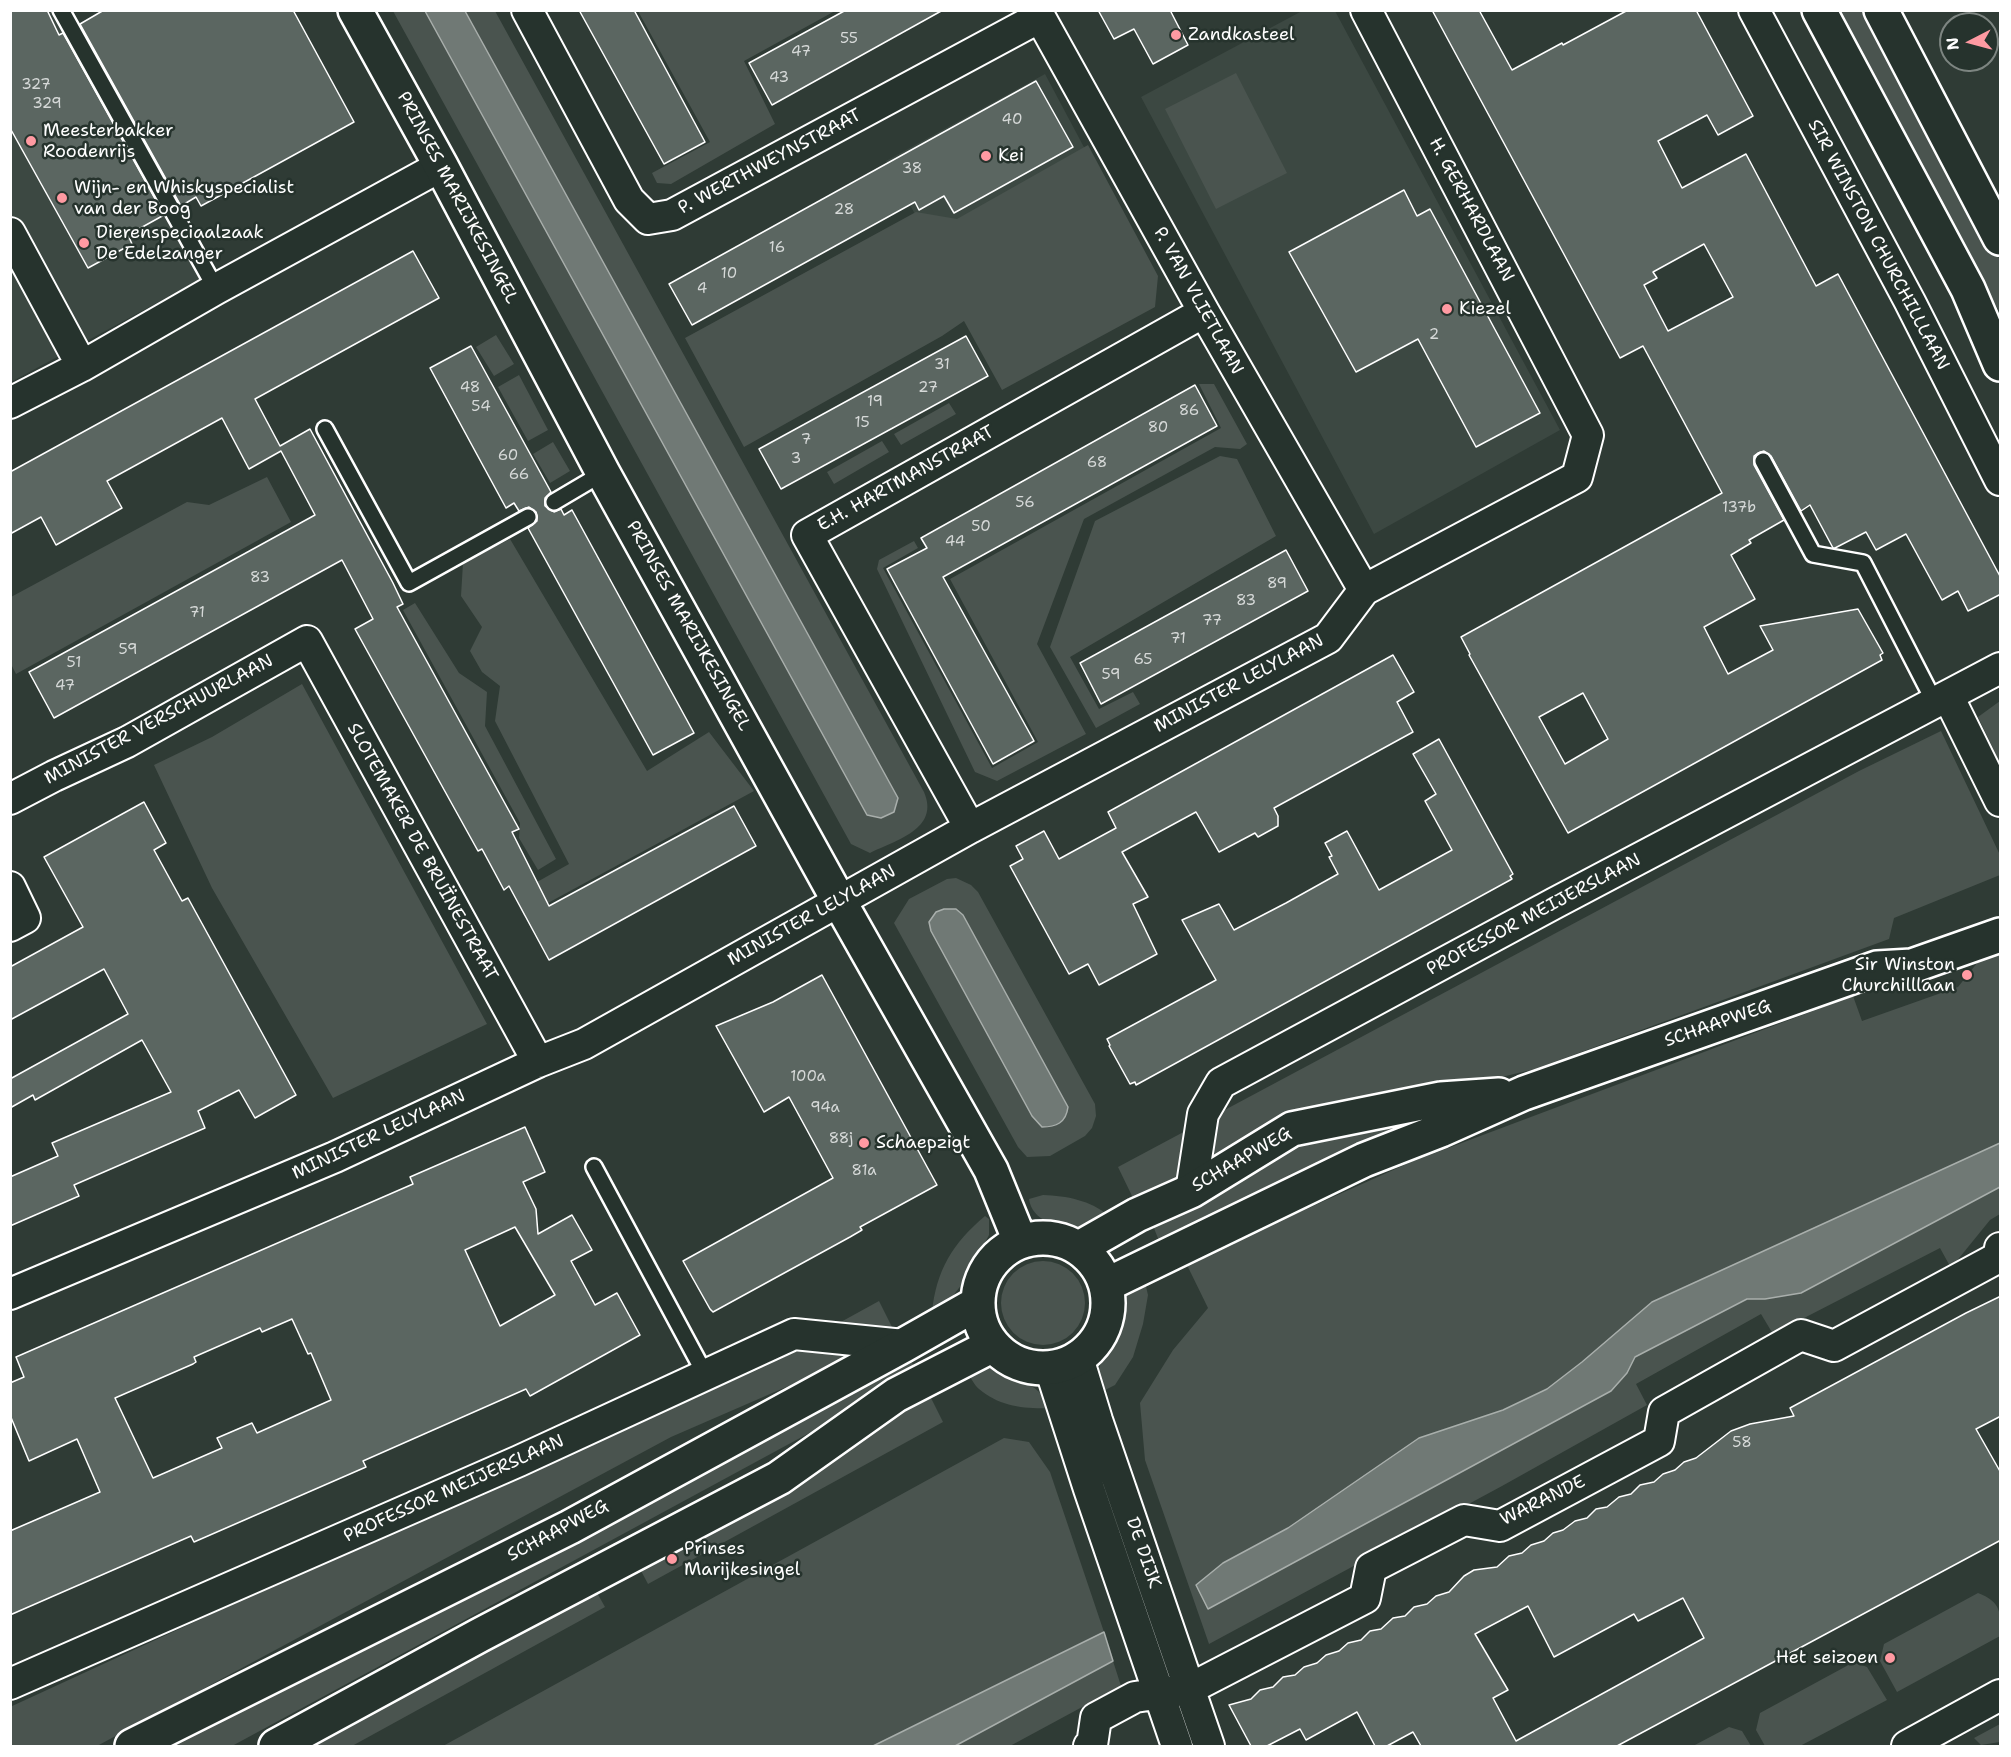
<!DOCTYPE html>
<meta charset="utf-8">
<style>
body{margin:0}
#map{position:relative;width:2011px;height:1757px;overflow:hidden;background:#2f3b35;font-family:"Shantell Sans",sans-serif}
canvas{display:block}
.frame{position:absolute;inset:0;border:12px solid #fff;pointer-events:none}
.north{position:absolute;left:1939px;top:12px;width:60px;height:60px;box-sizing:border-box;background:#26332d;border:2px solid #7d8581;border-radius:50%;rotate:264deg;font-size:16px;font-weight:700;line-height:24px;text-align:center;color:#fff}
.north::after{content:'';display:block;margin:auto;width:21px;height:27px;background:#ff9aa2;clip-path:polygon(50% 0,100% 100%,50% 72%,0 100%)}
</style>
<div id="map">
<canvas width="2011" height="1757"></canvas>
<div class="frame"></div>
<div class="north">N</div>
</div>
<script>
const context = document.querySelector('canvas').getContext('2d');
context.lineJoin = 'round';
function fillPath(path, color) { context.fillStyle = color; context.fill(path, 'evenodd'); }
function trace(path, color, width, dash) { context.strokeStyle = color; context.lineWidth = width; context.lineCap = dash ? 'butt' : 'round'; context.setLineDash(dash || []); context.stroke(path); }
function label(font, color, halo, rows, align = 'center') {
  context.font = font + ' "Shantell Sans",sans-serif'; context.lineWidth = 5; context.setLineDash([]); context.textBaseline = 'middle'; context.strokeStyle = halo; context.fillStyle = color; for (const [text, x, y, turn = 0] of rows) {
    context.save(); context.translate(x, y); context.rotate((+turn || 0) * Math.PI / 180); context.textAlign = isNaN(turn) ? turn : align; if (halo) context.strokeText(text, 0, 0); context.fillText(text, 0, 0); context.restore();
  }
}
fillPath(new Path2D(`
 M11 11H55L203 278 11 382Z
 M1302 11H1335L1560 430 1374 534 1141 97Z
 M1045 74 1086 151 928 238 886 161Z`), '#3c4842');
fillPath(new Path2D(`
 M393 11H425L867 814 881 818 893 812 898 798 465 11H495L924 792C940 829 896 840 870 853L851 844Z
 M638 11H835L744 61 775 124 671 184 657 183 652 173 710 142Z
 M1839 11H1866L2000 260V313Z
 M1236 73 1287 173 1216 209 1165 109Z
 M1088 145 1158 276 1155 307 1002 390 964 321 942 336 744 447 685 338 916 212 957 219Z
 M496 335 514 364 494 376 476 347Z
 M519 375 548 430 528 441 498 387Z
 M1199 384H1214L1247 444 1240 449 1215 447 1084 519 1037 644 1086 734 997 781 975 772 877 569 879 560 914 541 918 548 883 568 992 768 1038 742 950 579 1221 428Z
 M949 403 956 414 901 445 894 434Z
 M882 441 889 452 834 484 827 472Z
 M553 442 570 471 550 483 533 454Z
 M1220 456 1237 459 1276 536 1070 657 1099 709 1133 692 1140 704 1096 728 1050 647 1095 521Z
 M267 477 291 522 16 674 11 664V597L187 502 209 505Z
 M510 539 647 771 709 732 754 791 524 916 514 895 569 864 495 721 500 686 482 672 470 651 482 627 461 596 463 563Z
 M415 603 459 673 487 692 485 726 556 859 538 870 519 838 520 823 403 610Z
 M302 684 487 1024 333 1098 212 888 154 765 212 737Z
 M2000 701V763L1978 717Z
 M1941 731 2000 855V875L1894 918 1889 939 1535 1069 1489 1080 1208 1165 1133 1198 1118 1167 1859 771Z
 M956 878 971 885 978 892 1095 1104 1096 1116 1092 1128 1085 1136 1050 1156 1027 1157 1018 1147 894 923 909 899 947 879ZM963 915 1068 1107V1112Z
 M2000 946V1214L1990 1220 1951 1268 1940 1248 1773 1334 1761 1314 1636 1384 1647 1405 1502 1486 1209 1644 1145 1460 1140 1403 1173 1350 1208 1308 1186 1263 1411 1162 1853 996 1862 1021 1958 987 1985 953Z
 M1447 1108 1161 1246 1150 1218 1287 1145Z
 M1043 1195C1067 1196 1090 1200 1109 1216L1075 1232C1057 1226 1032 1221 1029 1199Z
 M985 1216 989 1219V1235L966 1279 948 1302 932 1313C936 1270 953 1243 985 1216Z
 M1001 1303a42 42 0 1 1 84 0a42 42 0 1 1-84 0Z
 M1144 1278 1148 1295 1143 1324 1133 1357 1115 1385 1099 1393 1097 1374 1102 1360 1112 1343 1118 1322 1122 1301 1130 1288Z
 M879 1301 894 1331 839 1325V1323Z
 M808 1346 869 1351 671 1437 97 1746H11L10 1707 318 1565 755 1371Z
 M907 1353 918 1374 232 1746H156Z
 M981 1366C1005 1373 1041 1383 1051 1408 1026 1409 1000 1407 979 1389 974 1385 970 1376 966 1370Z
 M927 1390 943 1422 648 1584 639 1567Z
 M1004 1438 1029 1442 1050 1472 1104 1632 873 1746H443Z
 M1137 1483 1194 1651 1188 1653 1131 1486Z
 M596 1591 605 1607 352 1746H314Z
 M1978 1593C2002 1602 2001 1614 2000 1636L1897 1692 1880 1661 1884 1644Z
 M1113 1661 1121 1686 1010 1746H955Z
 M1854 1662 1867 1667 1887 1700 1800 1746H1765L1756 1730 1760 1713Z
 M2000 1724V1742L1981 1745 1974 1738Z
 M1729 1727 1742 1731 1751 1746H1693Z`), '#4a544f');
const water = new Path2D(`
 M425 11H465L898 798 894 812 881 818 867 815Z
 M944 909H956L963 915 1068 1107C1066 1123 1056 1127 1042 1127L1032 1116 931 931 929 922 936 912Z
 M2000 1143V1187L1801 1293 1765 1299H1747L1635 1357 1627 1373 1611 1391 1208 1609 1196 1585 1223 1563 1288 1528 1419 1438 1503 1410 1547 1389 1582 1362 1652 1302Z
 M1104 1632 1113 1661 955 1746H873Z`);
fillPath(water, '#707975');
trace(water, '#a9afac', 1.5);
const building = new Path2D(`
 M10 10H47L59 35 63 33 164 215 128 235 132 244 88 268 10 128Z
 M104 10H293L354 122 201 206 196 197 181 206 80 24Z
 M579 10H634L705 142 664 164Z
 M846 10H943L772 105 749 63Z
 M1098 10H1170L1188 45 1153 64 1134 29 1114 39Z
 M1432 10H1479L1512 70 1562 43 1563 45 1628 10H1696L1753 116 1718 135 1707 115 1658 141 1682 188 1746 154 1816 286 1838 274 2001 578V594L1968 611 1958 591 1942 600 1906 534 1876 550 1866 532 1835 548H1833L1810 505 1801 511 1771 456 1764 451 1758 453 1754 456V465L1784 520 1749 540 1751 543 1731 555 1755 599 1704 627 1728 674 1773 650 1760 626 1858 609 1883 653 1880 655 1882 660 1568 833 1469 655 1470 654 1461 637 1722 493 1643 346 1620 358ZM1704 244 1733 297 1668 331 1644 285 1657 278 1653 272ZM1583 693 1608 739 1565 764 1539 717Z
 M1036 81 1073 147 954 213 944 196 919 210 915 202 692 325 669 284Z
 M1404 190 1417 216 1430 209 1540 413 1476 447 1418 339 1356 372 1289 252Z
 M413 251 439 298 255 399 280 446 310 429 393 583 403 604 397 607 519 829 512 832 549 906 734 806 756 846 549 960 509 886 504 890 482 849 478 851 355 629 373 619 342 560 54 718 29 672 315 515 281 451 249 469 222 418 107 481 122 508 56 545 41 517 10 534V472Z
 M966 336 988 376 781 489 759 449Z
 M471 346 551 492 545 498V506L554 512 561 509 564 515 572 510 694 733 653 755 528 528 537 521 536 512 529 507 519 511 514 503 506 508 430 368Z
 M1195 385 1217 426 943 577 1034 741 993 764 887 569 927 548 921 538Z
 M1286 550 1308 591 1101 704 1080 663Z
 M1393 655 1414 692 1397 702 1413 732 1274 808 1278 816V826L1258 837 1255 833 1219 852 1196 812 1122 852 1148 897 1133 904 1157 954 1099 985 1088 964 1069 974 1010 866 1023 859 1016 846 1044 831 1059 859 1116 828 1108 812Z
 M1439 739 1513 874 1510 876 1512 879 1136 1085 1135 1082 1130 1084 1109 1046 1110 1045 1107 1039 1216 980 1182 920 1219 904 1234 930 1286 903 1338 874 1329 857 1332 856 1325 843 1347 831 1379 890 1452 850 1425 801 1436 794 1413 754Z
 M144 802 166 843 154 850 182 901 188 898 296 1095 255 1118 239 1090 198 1111 205 1128 74 1185 79 1196 10 1226V1177L58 1156 52 1143 171 1092 142 1040 35 1100 33 1095 10 1108V1079L128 1014 104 969 10 1020V967L83 927 44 857Z
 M822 975 937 1185 860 1227 862 1230 850 1237 713 1312 710 1309 683 1261 833 1178 789 1097 764 1112 716 1026 773 1002Z
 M525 1127 545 1172 523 1182 536 1209 538 1234 572 1215 592 1250 571 1261 595 1305 617 1293 640 1335 530 1396 526 1389 363 1461 366 1467 194 1542 191 1536 10 1615V1531L100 1492 77 1439 29 1461 10 1415V1383L24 1377 16 1357 413 1184 410 1177ZM515 1227 555 1295 500 1326 465 1250ZM292 1319 308 1354 311 1353 331 1400 257 1433 252 1423 217 1438 222 1448 153 1478 115 1398 193 1364 196 1362 194 1357 260 1328 262 1332Z
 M2001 1296V1416L1976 1429 2001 1473V1540L1617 1746H1421L1413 1732 1387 1746H1375L1357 1712 1306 1740 1300 1729 1267 1746H1251L1229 1705 1251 1699 1260 1690 1273 1687 1283 1677 1295 1675 1304 1667 1317 1663 1326 1655 1339 1651 1348 1643 1361 1640 1370 1631 1381 1629 1393 1618 1405 1616 1414 1607 1427 1604 1436 1596 1449 1592 1464 1576 1474 1570 1497 1567 1509 1556 1522 1553 1531 1545 1544 1541 1553 1533 1563 1530 1575 1521 1587 1518 1596 1509 1607 1507 1619 1497 1631 1494 1640 1485 1654 1482 1663 1474 1675 1470 1684 1462 1696 1458 1731 1431 1750 1424 1794 1416 1790 1408 1966 1313ZM1683 1598 1704 1638 1516 1741 1493 1698 1508 1690 1475 1634 1528 1606 1554 1657 1634 1614 1638 1621Z`);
fillPath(building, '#5b6661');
trace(building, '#fff', 1.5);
const service = new Path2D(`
 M61 10 216 289
 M325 429 409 583 528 517
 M1763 461 1813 554 1863 563 1935 703
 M554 502 603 473
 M594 1167 705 1374`);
const minor = new Path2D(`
 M527 10 629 200 648 219 672 215 1040 17
 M1036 10 1204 312 1364 590
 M1754 10 1910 302 2000 480
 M10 233 82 366
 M10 403 82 366 216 289 441 166
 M1948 696 2000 801
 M10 799 54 776 127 742 307 641 538 1062
 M970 828 807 535 1204 312
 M10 887 25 918 10 926
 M1191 1191 1203 1114 1221 1083 1555 903 2000 668
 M10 1294 335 1157 538 1062 584 1044 970 828 1328 638 1364 590 1577 477 1588 435 1366 10
 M1078 1358 1097 1420 1209 1746
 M1050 1368 1089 1489 1177 1746
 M10 1684 519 1461 794 1334 904 1345
 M1089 1746 1092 1745 1096 1718 1135 1697 1189 1689 1365 1598 1371 1568 1464 1520 1500 1526 1659 1441 1664 1412 1801 1335 1834 1346 1999 1257 2000 1248
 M1907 1746 2000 1695`);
const tertiary = new Path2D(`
 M355 10 441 166 603 473 839 901 991 1170 1020 1241
 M1819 10 1968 289 2000 364
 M1881 10 2000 238
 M978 1303a65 65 0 1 1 130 0a65 65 0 1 1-130 0Z
 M1079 1248 1137 1215 1191 1191 1292 1129 1441 1099 1499 1095
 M1106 1285 1364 1160 1441 1130 1524 1093 1877 968 1912 966 2000 935
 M132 1746 570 1527 904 1345 978 1303
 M276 1746 480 1635 779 1478 896 1395 993 1345`);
trace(service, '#fff', 20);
trace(minor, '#fff', 34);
trace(tertiary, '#fff', 38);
trace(service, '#26332d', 15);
trace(minor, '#26332d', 30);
trace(tertiary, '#26332d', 33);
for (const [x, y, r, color] of [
 [1176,35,6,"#ff9aa2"],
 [31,141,6,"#ff9aa2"],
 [986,156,6,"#ff9aa2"],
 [62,198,6,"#ff9aa2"],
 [84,243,6,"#ff9aa2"],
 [1447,309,6,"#ff9aa2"],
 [1967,975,6,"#ff9aa2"],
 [864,1143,6,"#ff9aa2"],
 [672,1559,6,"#ff9aa2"],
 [1890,1658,6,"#ff9aa2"]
]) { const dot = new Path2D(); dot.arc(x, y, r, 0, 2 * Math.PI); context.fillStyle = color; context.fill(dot); trace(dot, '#26332d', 2); }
label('15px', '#d6d9d8', null, [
 ["55",849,39],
 ["47",801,52],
 ["43",779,78],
 ["327",36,85],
 ["329",47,104],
 ["40",1012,120],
 ["38",912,169],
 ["28",844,210],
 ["16",777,248],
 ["10",729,274],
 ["4",702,289],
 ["2",1434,335],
 ["31",942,365],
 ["48",470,388],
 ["27",928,388],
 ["19",875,402],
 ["54",481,407],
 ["86",1189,411],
 ["15",862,423],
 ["80",1158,428],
 ["7",806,440],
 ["60",508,456],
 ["3",796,459],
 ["68",1097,463],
 ["66",519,475],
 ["56",1025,503],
 ["137b",1739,508],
 ["50",981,527],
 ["44",955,542],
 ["83",260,578],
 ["89",1277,584],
 ["83",1246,601],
 ["71",197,613],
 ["77",1212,621],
 ["71",1178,639],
 ["59",128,650],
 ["65",1143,660],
 ["51",74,663],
 ["59",1111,675],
 ["47",65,686],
 ["100a",808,1077],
 ["94a",825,1108],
 ["88j",841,1139],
 ["81a",864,1171],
 ["58",1742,1443]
]);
label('18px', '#fff', '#26332d', [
 ["Zandkasteel",1188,35],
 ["Meesterbakker",43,131],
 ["Roodenrijs",43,152],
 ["Kei",998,156],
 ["Wijn- en Whiskyspecialist",74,188],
 ["van der Boog",74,209],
 ["Dierenspeciaalzaak",96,233],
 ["De Edelzanger",96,254],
 ["Kiezel",1459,309],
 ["Sir Winston",1955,965,"right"],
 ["Churchilllaan",1955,986,"right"],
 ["Schaepzigt",876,1143],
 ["Prinses",684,1549],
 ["Marijkesingel",684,1570],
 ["Het seizoen",1878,1658,"right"]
], 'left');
label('18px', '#fff', '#26332d', [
 ["P. WERTHWEYNSTRAAT",770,162,-28],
 ["PRINSES MARIJKESINGEL",457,198,62],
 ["H. GERHARDLAAN",1471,210,62],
 ["SIR WINSTON CHURCHILLLAAN",1878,245,62],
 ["P. VAN VLIETLAAN",1198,301,61],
 ["E.H. HARTMANSTRAAT",906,479,-29],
 ["PRINSES MARIJKESINGEL",688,626,61],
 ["MINISTER LELYLAAN",1239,684,-28],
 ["MINISTER VERSCHUURLAAN",159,720,-28],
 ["SLOTEMAKER DE BRUÏNESTRAAT",422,852,61],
 ["PROFESSOR MEIJERSLAAN",1534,915,-28],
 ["MINISTER LELYLAAN",812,916,-29],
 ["SCHAAPWEG",1718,1024,-19],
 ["MINISTER LELYLAAN",379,1135,-25],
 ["SCHAAPWEG",1242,1160,-30],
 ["PROFESSOR MEIJERSLAAN",454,1489,-24],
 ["WARANDE",1543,1501,-26],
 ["SCHAAPWEG",558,1531,-28],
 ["DE DIJK",1143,1553,71]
]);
</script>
